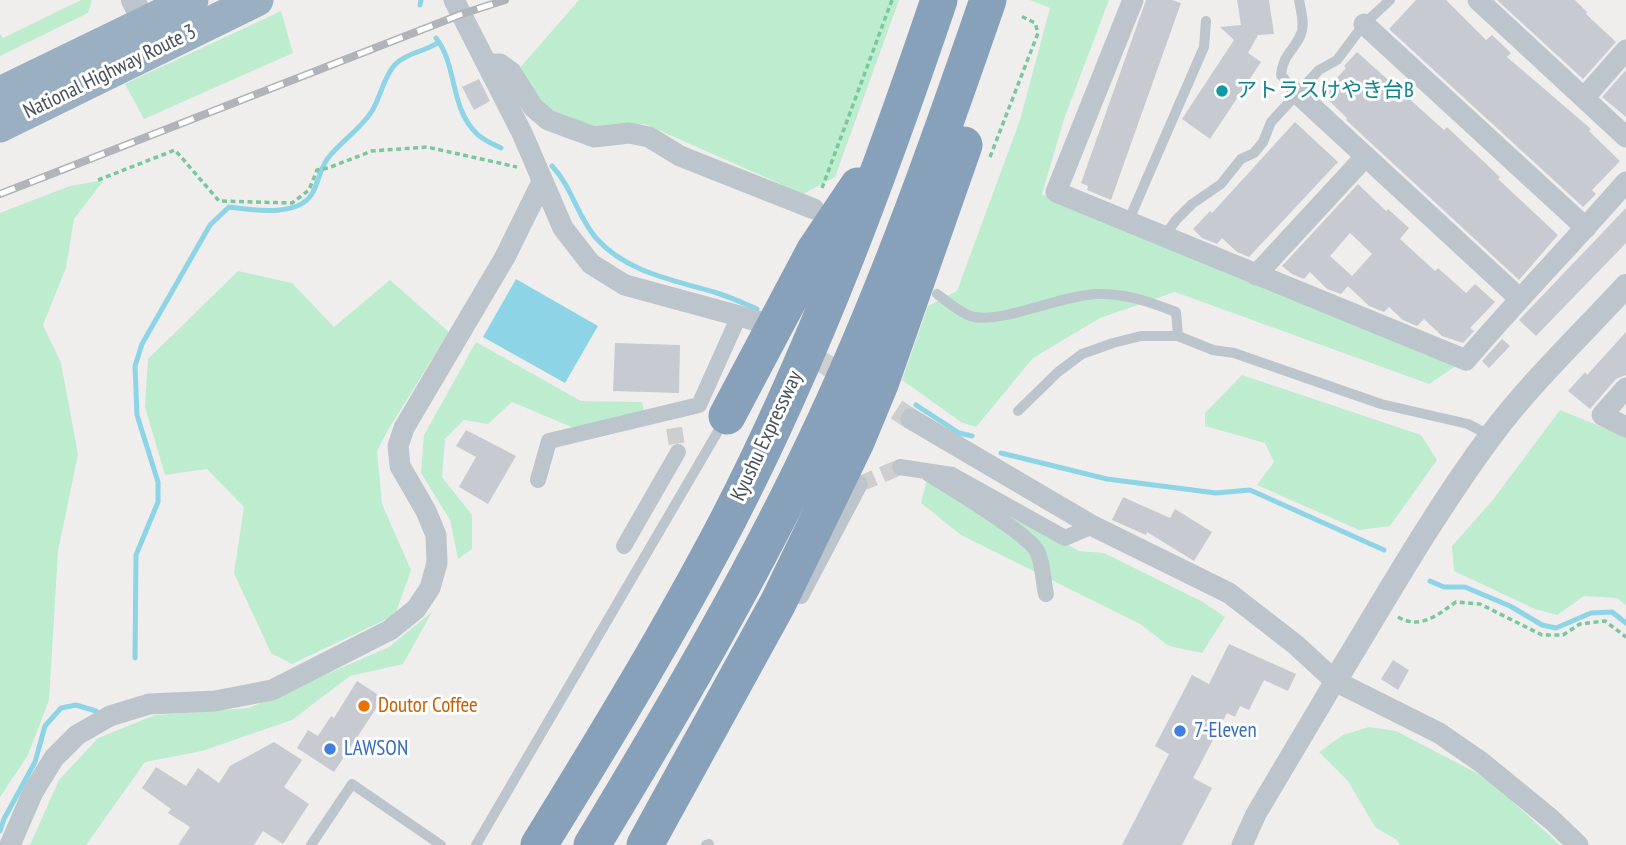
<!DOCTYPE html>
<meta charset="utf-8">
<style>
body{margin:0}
canvas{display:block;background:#f0eded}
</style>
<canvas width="1626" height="845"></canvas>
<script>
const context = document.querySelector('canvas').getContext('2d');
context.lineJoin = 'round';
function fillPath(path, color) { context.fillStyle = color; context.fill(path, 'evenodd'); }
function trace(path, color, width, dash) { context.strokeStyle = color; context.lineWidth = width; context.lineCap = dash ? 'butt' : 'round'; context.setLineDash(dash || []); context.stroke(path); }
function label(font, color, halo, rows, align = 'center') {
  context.font = font + ' "PT Sans Narrow","Noto Sans JP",sans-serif'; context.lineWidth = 6; context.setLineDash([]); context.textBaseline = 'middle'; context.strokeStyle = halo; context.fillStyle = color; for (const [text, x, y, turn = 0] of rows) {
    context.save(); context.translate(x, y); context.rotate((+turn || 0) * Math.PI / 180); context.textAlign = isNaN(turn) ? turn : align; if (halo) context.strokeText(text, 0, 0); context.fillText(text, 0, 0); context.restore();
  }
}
fillPath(new Path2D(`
 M81 0H92L88 13 0 56V34L3 38Z
 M579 0H899L835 177 803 194 645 124 595 130 547 113 518 70Z
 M1030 0H1109L1064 119 1042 194 1456 366 1429 384 1175 292 1100 318 1033 358 976 427 961 422 902 380 928 306 957 291 1020 120 1050 8Z
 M281 11 293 53 144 119 125 84Z
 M104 180 74 219 66 268 43 325 61 363 78 454 58 551 49 700 28 755 0 797V213L70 186Z
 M238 271 292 283 334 327 390 280 449 332 388 430 377 451 382 504 411 570 395 615 292 664 271 653 234 573 244 507 207 469 165 475 145 407 148 359Z
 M476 342 581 401 642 402 646 423 574 428 512 402 488 424 464 420 445 439 442 477 472 515V549L458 559 450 520 421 473 424 435Z
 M1242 375 1421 435 1437 460 1390 526 1359 530 1257 485 1274 462 1265 443 1205 426V413Z
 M1560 410 1626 437V605L1617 598 1584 596 1557 615 1535 609 1454 571 1452 546 1492 501Z
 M927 480 973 492 1079 551 1104 553 1203 602 1225 617 1202 653 1169 646 1140 624 961 535 921 503Z
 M432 612 403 664 350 676 292 720 202 751 145 762 86 845H30L59 780 98 738 155 715 249 708 389 647Z
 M1369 727 1396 731 1488 779 1560 845H1400L1397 840 1375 827 1348 781 1319 752 1343 735Z`), '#beeccf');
fillPath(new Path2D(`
 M516 279 598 326 565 383 483 337Z`), '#8dd5e6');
trace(new Path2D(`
 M420 5 421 0
 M436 38C458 66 449 107 477 134 483 140 493 144 501 148
 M552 166C572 187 577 216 596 238 627 273 674 280 717 293 730 297 743 303 757 309
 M916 405 959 433 972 436
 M1001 453 1107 479 1216 493 1250 490 1384 550
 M1430 581 1444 587H1465L1510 606 1542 625 1556 628 1591 613 1612 612 1626 623
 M135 658 136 555 158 502V482L137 415 135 366 142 344 210 225 229 207C252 210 300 218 313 192 319 181 320 168 328 158 341 141 361 129 372 111 380 98 383 80 393 67 404 53 425 52 439 42
 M0 831 4 819 35 762 45 726 61 708 76 705 96 711`), '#8dd5e6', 5);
fillPath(new Path2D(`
 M1146 0H1172L1181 3 1111 200 1087 190 1088 186 1081 183Z
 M1237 0H1269L1274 34 1258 35 1248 53 1261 62 1210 139 1182 119 1234 40 1220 27 1241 25Z
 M1416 0H1446L1486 40 1492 35 1511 53 1507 57 1591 129 1589 131 1620 161 1592 190 1596 194 1583 207 1389 29Z
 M1497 0H1575L1587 12 1586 14 1616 42 1583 79Z
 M1357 52 1444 130 1447 127 1500 177 1498 179 1558 235 1519 280 1346 120 1347 118 1322 94 1346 68 1344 66Z
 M1626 70V117L1602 97Z
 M479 79 490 101 474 110 462 87Z
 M1295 122 1338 162 1249 257 1237 252 1222 238 1217 244 1202 238 1193 229 1210 211 1212 213Z
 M1358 184 1386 211 1388 209 1409 228 1400 239 1435 271 1438 268 1466 293 1475 284 1495 302 1470 328 1474 331 1463 343 1442 336 1424 319 1417 326 1403 320 1389 307 1384 312 1369 306 1348 286 1341 294 1327 289 1310 272 1304 279 1292 274 1282 266ZM1350 233 1372 254 1352 276 1330 256Z
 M1626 208V243L1536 336 1519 320Z
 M1626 332V375L1616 379 1590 409 1568 391 1585 372 1587 375Z
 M1502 339 1510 346 1489 368 1482 361Z
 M615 343 680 345 679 393 613 391Z
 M466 430 516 456 488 504 459 487 476 457 456 446Z
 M1123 497 1170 518 1175 509 1212 532 1194 561 1147 532 1146 535 1112 520Z
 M1229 644 1296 674 1288 691 1264 680 1249 710 1240 706 1235 717 1227 713 1193 778 1212 788 1182 845H1122L1169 754 1155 746 1192 675 1209 684Z
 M1393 660 1409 670 1398 690 1381 679Z
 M357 681 383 698 334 772 297 748 308 730 318 736 331 716 334 718Z
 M274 742 302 760 284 787 309 804 283 844 263 831 254 845H178L190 827 168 813 171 809 142 788 156 767 186 786 198 768 219 783 230 766Z`), '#c7cad0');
trace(new Path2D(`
 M674 428 678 452
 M860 484 900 467`), '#cececf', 16, [16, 8]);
trace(new Path2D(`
 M766 326 911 419`), '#cececf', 21, [21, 10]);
trace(new Path2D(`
 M990 157 1038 33 1035 23 1021 16
 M98 180 175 150 219 201 292 203 309 190 317 170 328 168 372 151 427 147 517 167
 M822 188 892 0
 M1398 617C1421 630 1437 615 1456 602L1480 604 1542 635H1563L1580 624 1605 621 1626 637`), '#78c79f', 3.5, [5, 3.5]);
trace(new Path2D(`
 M1297 93 1281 75C1283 54 1294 51 1301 34 1305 24 1301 11 1299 0
 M1128 222 1204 47 1206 21
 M1164 237 1176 220 1192 204 1221 184 1241 159 1254 153 1263 142 1271 122 1319 70 1337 60 1364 24 1390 0
 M937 294C948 302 961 314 974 317 1003 323 1062 295 1097 294 1125 293 1150 302 1176 312L1178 336
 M1018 411 1058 372 1082 354 1113 343 1141 336H1178L1213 350 1234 353 1381 404 1468 424 1491 436
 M311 845 352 784 441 845
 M476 845 724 421
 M706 845 709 844`), '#bcc5cc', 10);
trace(new Path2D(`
 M900 467 952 475 1065 538 1093 526
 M929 474C950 487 1027 533 1037 551 1043 562 1043 581 1046 594
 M538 480 549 441 699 405 739 316
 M624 546 678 452
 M801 596 860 484`), '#bcc5cc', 16);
trace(new Path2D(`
 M454 0 522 133 563 228 591 264 625 285 761 322
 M1133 0 1056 192 1466 360C1518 299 1574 242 1626 182
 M1478 0 1626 137
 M1364 24 1586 228
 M488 64H500L511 72 533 107 548 120 594 137 629 133 649 137 680 156 814 209
 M1297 93 1519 298
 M1584 98 1626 50
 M1256 275 1365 157
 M1626 388 1602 415 1626 427
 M911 419 1093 526 1229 593 1296 645 1335 681 1439 733 1481 762 1552 820 1578 845
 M10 845 33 792 54 758 77 735 110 716 149 704 215 701 272 690 390 630 416 609 430 588 437 563 436 535 426 511 400 466 398 446 404 428 505 257 542 182
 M1242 845 1256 814 1335 681`), '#bcc5cc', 21);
trace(new Path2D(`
 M133 0 152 37
 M1335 681C1385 599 1433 514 1490 437 1530 383 1580 336 1626 286`), '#bcc5cc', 24);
trace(new Path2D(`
 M0 93 192 0
 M0 126 257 0`), '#9bafc2', 33);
trace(new Path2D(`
 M727 416 815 250 858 186
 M539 845C605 738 670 631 728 520 814 353 879 177 939 0
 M592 845C676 706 758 566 826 419 889 283 939 142 988 0
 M645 845 778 603 856 442 880 384 964 145`), '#88a1ba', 37);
const rail = new Path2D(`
 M0 194 462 14 505 0`);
trace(rail, '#b0b3b7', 8);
trace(rail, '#fff', 5, [16]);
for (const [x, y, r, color] of [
 [1222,91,7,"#0f9aa8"],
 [364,706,7,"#e8710a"],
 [1180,731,7,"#3f7fe0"],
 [330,749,7,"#3f7fe0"]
]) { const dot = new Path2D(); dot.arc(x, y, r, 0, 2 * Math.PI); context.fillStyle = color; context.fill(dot); trace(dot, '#fff', 2.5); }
label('21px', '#475159', '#fff', [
 ["National Highway Route 3",110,72,-26],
 ["Kyushu Expressway",767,436,-65]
]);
label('21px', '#0d838f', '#fff', [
 ["アトラスけやき台B",1236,91]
], 'left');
label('21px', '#c56008', '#fff', [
 ["Doutor Coffee",378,706]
], 'left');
label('21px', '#366cbe', '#fff', [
 ["7-Eleven",1194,731],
 ["LAWSON",344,749]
], 'left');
</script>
